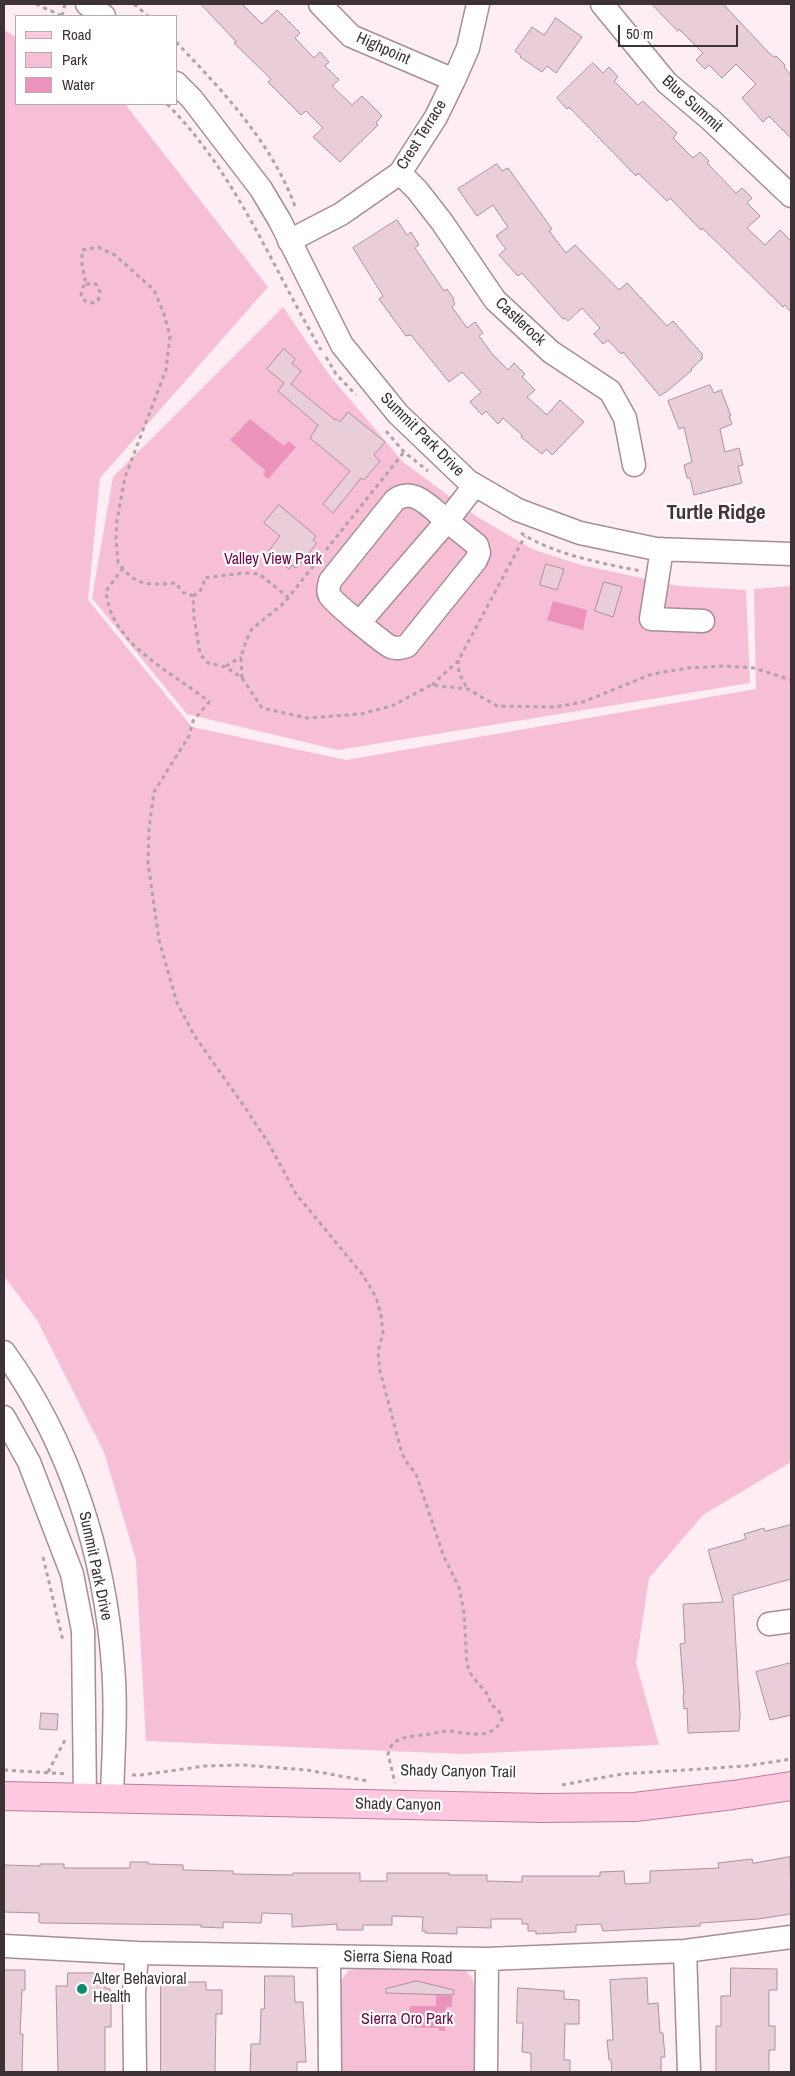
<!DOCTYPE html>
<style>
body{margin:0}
#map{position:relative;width:795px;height:2076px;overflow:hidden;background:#feedf3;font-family:"Archivo Narrow",sans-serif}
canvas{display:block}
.frame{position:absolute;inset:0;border:5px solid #3d3236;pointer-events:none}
.legend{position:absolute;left:15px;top:15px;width:162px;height:90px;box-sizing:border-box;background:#fff;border:1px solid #b1adaf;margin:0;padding:6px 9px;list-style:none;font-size:15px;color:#3d3236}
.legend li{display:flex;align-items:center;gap:10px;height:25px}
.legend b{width:25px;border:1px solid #b1adaf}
.scale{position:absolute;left:618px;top:25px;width:120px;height:22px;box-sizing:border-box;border:2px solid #3d3236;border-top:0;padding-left:6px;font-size:15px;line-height:18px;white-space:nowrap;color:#3d3236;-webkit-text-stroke:4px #fff;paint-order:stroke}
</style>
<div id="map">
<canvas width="795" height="2076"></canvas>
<div class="frame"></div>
<ul class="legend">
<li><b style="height:6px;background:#fec9e0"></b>Road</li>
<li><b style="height:14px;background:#f7bfd6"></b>Park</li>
<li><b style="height:14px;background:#eb93ba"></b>Water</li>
</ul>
<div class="scale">50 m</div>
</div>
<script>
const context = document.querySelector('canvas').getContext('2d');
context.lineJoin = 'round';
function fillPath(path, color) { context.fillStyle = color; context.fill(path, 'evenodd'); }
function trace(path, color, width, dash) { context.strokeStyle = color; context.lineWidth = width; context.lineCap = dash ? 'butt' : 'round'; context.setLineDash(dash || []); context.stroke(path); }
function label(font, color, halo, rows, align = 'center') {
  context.font = font + ' "Archivo Narrow",sans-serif'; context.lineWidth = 4.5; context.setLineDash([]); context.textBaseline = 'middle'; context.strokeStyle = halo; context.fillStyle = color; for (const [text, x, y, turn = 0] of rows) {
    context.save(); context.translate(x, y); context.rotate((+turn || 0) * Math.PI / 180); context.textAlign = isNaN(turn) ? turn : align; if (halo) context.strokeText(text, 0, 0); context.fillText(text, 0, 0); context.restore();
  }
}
fillPath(new Path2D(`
 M4 30 16 37V104H125L268 287 100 478 88 600 192 727 346 760 756 689 754 589 791 586V1462L703 1515 649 1578 636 1663 659 1745 464 1754 146 1741 136 1560 104 1452 37 1320 4 1276Z
 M283 307 330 376 403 462 476 516 532 549 581 565 679 586 746 590 750 683 338 750 187 714 92 598 113 477Z
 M359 1969H460C470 1972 473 1978 475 1988L474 2072H342L339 1983 349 1970Z`), '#f7bfd6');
fillPath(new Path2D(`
 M250 419 284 446 289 441 296 447 268 479 263 475 266 471 230 440Z
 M553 601 587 610 583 630 547 620Z
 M436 1995 452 1996V2007H446L445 2031H439V2028L409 2027 410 2006H436Z`), '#eb93ba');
const building = new Path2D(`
 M201 4H242L262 24 277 10 300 33 295 38 314 58 320 52 329 62 325 66 339 80 332 86 352 105 362 96 382 116 376 123 378 125 340 162 313 137 323 128 306 111 301 115 268 82 271 79 234 43 236 42Z
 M652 4H723L769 53 774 57 776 56 785 65 784 67 791 75V138L769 116 763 122 742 98 756 84 736 64 722 78 709 65 705 69 696 60 703 53 679 29 678 31Z
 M556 18 582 37 556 73 547 66 542 72 520 57 521 56 515 51 532 27 544 35Z
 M593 63 603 73 609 67 618 77 614 81 638 105 643 101 677 133 673 138 693 158 700 152 709 161 707 163 736 193 742 188 752 198 747 203 760 216 747 228 765 245 780 230 791 241V312L785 305 783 307 725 250 702 228 701 230 670 198 667 201 638 173 636 176 569 107 567 109 557 98Z
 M497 164 502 171 508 168 552 229 549 231 566 253 575 245 619 290 627 283 667 326 673 321 703 355 701 357 703 358 691 369 692 370 665 393V392L660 396 623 352 621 354 608 340 603 344 594 334 600 328 582 308 568 321 565 318 563 319 522 273 518 276 499 255 506 249 496 236 508 227 493 205 477 216 458 189Z
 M397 220 407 235 411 232 419 245 415 248 444 291 447 289 454 299 453 300 455 304 452 307 467 328 475 322 483 333 479 336 493 355 508 370 514 363 525 374 522 377 535 390 527 397 547 415 560 400 584 422 552 455 546 449 542 454 521 437 522 435 503 418 498 424 486 411 482 415 470 402 481 392 462 372 449 382 411 335 406 336 379 299 383 296 353 248Z
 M284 349 295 359 292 364 301 371 291 384 335 420 336 419 340 422 348 412 385 442 374 455 380 461 364 480 361 478 333 513 323 504 350 471 310 438 318 425 278 391 284 383 267 369Z
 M710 385 714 393 721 390 731 416H729L732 424 720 429 725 452 739 448 743 465 738 466 742 483 694 495 690 478H687L684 465 692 462 684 427 679 429 668 401Z
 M279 505 316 536 313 540 317 543 296 568 292 565 289 569 268 552 280 536 264 523Z
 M546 564 564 569 557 590 540 585Z
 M604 582 622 587 613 617 595 611Z
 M791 1525V1579L733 1595 740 1714 739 1731 688 1733 687 1708 684 1709 683 1695H684L680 1644 685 1643 683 1604 723 1602 708 1550 746 1539 744 1534 764 1528 765 1531Z
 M791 1663V1715L770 1720 756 1672Z
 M41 1713 58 1714 57 1730 40 1729Z
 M790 1857 791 1914 758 1919 700 1923V1926L679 1927 603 1931 601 1924 576 1925V1932L536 1934V1931H528V1924H522V1919H491V1928L457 1927V1934L425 1933 426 1931H422L423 1917 392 1916V1925H363V1930H337V1924L292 1927V1914L262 1913 261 1923 223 1922V1928L201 1927V1925L41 1923 39 1922V1913L4 1912V1865L40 1866V1864H64V1868H130V1862H148V1864L183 1865V1870L233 1871V1874L293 1875V1873H360V1881H387V1873H449V1875H487V1881L522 1882V1876H600V1872L624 1871 625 1884 650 1883V1871L719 1868 718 1863 752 1859 753 1863Z
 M731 1968 777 1969V1990H769V2026H775V2050H769V2072H716V2026H721V1996H730Z
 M4 1970H25V1990H22L20 2034H23L22 2072H4Z
 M68 1973H105V1988L110 1989 111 1991V2027H105V2072H58L56 1986H67Z
 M265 1976H294L295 2002H303L306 2062H297V2072H250L251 2044H260L261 2009H264Z
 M647 1978 648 2004 658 2003 660 2033H663L665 2057H661V2072H612L611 2060H609L607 2040H613L610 1980Z
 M161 1979H179V1982H206V1990H222V2014H216L215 2072H161Z
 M417 1981 454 1990 453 1995 386 1993V1989Z
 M518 1988 564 1991V1999L579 2000V2024H565L564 2060H570V2072H531V2053L522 2052 523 2023H517Z`);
fillPath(building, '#e9ced9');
trace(building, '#ab919b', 1);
const minor = new Path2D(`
 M87 4 104 16
 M320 4 351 36 454 80
 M602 4 667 83 711 120 791 196
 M176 83 192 99 261 189 280 221 342 345 398 414 468 481 518 510 580 533 656 549 791 554
 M400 173 417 190 442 222 495 300 551 352 610 391 625 418 634 465
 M289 241 341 214 400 173 436 117 454 80 468 48 478 4
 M662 549 651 619 703 621
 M360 622 447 521 477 545 479 553 476 560 407 646C401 648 397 649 391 647 384 644 333 602 330 596 327 591 329 587 330 581L395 500C414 486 432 509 447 521L475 485
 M4 1352C70 1443 105 1555 113 1666 117 1710 113 1755 112 1799
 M4 1417 29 1462 72 1574 83 1631 85 1798
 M769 1624 791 1621
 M4 1946 137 1953 487 1959 685 1951 791 1937
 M685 1951 689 2072
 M329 1957 330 2072
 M135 2072 134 1993 137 1953
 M486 2072 487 1959`);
const major = new Path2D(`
 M4 1796 542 1808 635 1807 733 1795 791 1786`);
trace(minor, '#a68d97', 25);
trace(major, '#ba7d98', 30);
trace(new Path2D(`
 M36 4 62 16
 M134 4 148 16
 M62 16 65 4
 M176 42C223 91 273 144 296 209
 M167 104C236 173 272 267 321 350
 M86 284H96L100 292 98 301 93 303 85 301 81 295 83 287 86 284 82 264V250L98 247 115 255 154 290 164 314 170 336 166 370 125 477 117 520 116 539 118 562C135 587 149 585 176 583L182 592 193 596 194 617 200 654 208 663 226 667 242 678 262 708 307 718 361 714 392 706 431 685 468 689 497 706 555 707 583 702 652 674 688 668 724 666 754 668 791 680
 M326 357 336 374 356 395
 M386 431 404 452 428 471
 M521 533C552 554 604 564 641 571
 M123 568 106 591C111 646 172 671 209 702L193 721 189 736 154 792 149 829 148 863 159 940 177 1003 194 1035 246 1109 269 1144 296 1194 362 1274 376 1297 381 1315 383 1333 378 1351 380 1371 401 1450 405 1460 416 1474 444 1557 459 1587 464 1612 467 1665 472 1676 488 1695 491 1705C499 1709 500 1712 502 1720 490 1741 469 1733 449 1731 442 1731 437 1733 430 1734 414 1737 392 1734 388 1754L395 1783
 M193 596C201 591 204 587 204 578L244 573 259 574 288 597
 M458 660 459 673 467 688
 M226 666 241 657
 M242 678 241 657 246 641 252 629 284 603 404 452
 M432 685 458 661 525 536
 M43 1557 63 1641
 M4 1770 68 1774
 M48 1772 65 1740
 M132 1775H141L205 1766 243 1765 307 1770 368 1781
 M562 1785 622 1774 746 1766 791 1759`), '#b1a2a7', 3, [4, 4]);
trace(minor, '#fff', 22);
trace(major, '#fec9e0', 28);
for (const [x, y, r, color] of [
 [82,1989,6,"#0b8b70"]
]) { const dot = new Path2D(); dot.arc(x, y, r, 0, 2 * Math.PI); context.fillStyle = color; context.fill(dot); trace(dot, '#fff', 2); }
label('16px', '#3d3236', '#fff', [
 ["Highpoint",383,49,24],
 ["Blue Summit",692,104,42],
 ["Crest Terrace",422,135,-58],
 ["Castlerock",520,322,43],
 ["Summit Park Drive",422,435,45],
 ["Summit Park Drive",95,1566,78],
 ["Shady Canyon Trail",458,1772,1],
 ["Shady Canyon",398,1805,1],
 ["Sierra Siena Road",398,1958,1]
]);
label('16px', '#700545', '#fff', [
 ["Valley View Park",273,560],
 ["Sierra Oro Park",407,2020]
]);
label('16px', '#3d3236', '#fff', [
 ["Alter Behavioral",93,1980],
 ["Health",93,1998]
], 'left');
label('bold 21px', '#48333c', '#fff', [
 ["Turtle Ridge",716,513]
]);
</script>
